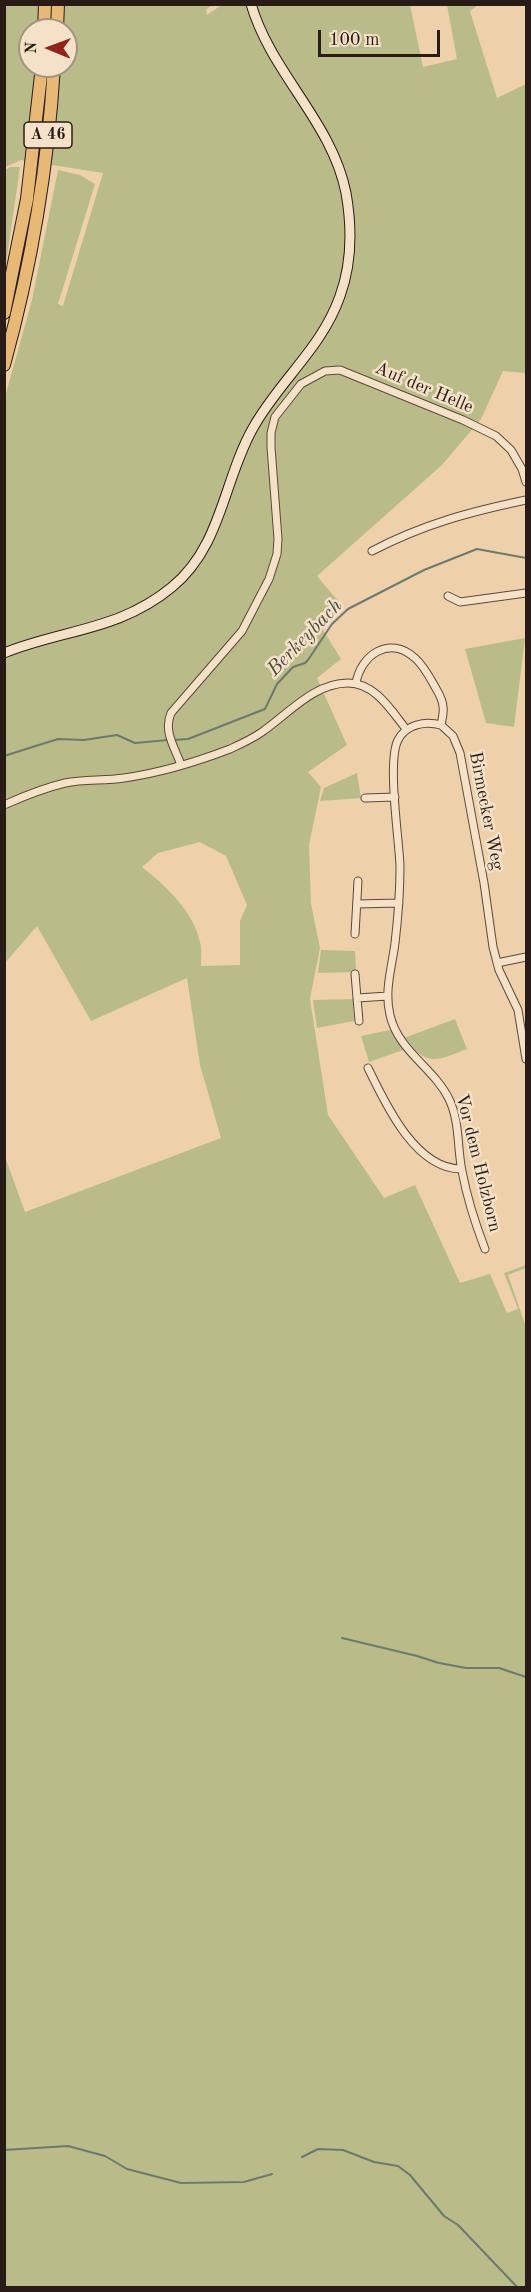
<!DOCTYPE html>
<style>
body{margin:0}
#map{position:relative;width:531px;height:2292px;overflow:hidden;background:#eed1ab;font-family:"Old Standard TT",serif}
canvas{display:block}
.frame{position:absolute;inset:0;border:6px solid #291c17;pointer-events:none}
.north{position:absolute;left:18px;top:18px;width:60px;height:60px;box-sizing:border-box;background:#f4e1c8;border:2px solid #a39281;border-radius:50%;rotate:271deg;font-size:16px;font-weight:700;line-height:24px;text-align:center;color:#291c17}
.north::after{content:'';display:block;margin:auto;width:21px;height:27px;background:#8f2418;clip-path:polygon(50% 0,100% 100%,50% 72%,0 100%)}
.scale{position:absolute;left:318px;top:30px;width:122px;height:27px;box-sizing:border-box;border:3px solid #291c17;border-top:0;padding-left:8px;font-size:18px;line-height:21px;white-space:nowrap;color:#291c17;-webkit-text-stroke:4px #f4e1c8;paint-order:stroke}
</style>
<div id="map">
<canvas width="531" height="2292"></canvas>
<div class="frame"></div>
<div class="north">N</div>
<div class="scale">100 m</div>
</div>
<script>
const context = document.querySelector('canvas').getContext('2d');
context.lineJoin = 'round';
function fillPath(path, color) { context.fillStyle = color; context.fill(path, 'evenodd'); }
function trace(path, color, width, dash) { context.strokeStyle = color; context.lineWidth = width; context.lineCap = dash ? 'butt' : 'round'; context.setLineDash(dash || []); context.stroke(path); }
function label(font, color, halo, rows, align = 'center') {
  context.font = font + ' "Old Standard TT",serif'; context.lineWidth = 5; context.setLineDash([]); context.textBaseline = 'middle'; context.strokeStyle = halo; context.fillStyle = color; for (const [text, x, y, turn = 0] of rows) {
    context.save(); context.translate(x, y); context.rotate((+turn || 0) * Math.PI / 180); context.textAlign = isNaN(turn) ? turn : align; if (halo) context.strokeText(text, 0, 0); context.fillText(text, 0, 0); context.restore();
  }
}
fillPath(new Path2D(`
 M223 4 410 5 423 67 457 59 447 5H478L470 11 497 98 526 84V373L503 371 481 419 442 465 317 576 339 602 320 625 341 659 317 678 347 745 308 772 321 787 309 845 311 904 320 948 310 999 328 1115 384 1198 415 1185 460 1283 490 1274 507 1313 518 1309 504 1273 526 1265V1268L508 1275 526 1327V2287H5L4 1154 25 1212 221 1138 200 1065 187 978 91 1021 37 926 5 963V657L37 647 34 639 5 648V397L32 300 58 170 80 175 95 184 58 304 63 306 103 173 21 160 5 167V5H212L206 10 207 15ZM30 30H66V66H30ZM200 842 226 856 247 905 240 921V965L201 966C201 958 202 949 200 942 194 912 165 885 142 867L158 853Z
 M10 167H20L5 271V170Z
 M525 638 514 727 486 723 465 649Z
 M357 773 361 798 320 801 324 788Z
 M321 950 355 951 356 972 318 973Z
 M353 999 354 1021 317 1028 313 1000Z
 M455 1019 467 1049C437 1061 426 1067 404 1038Z
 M390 1030 403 1050 369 1062 361 1036Z`), '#b9bc89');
trace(new Path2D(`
 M173 740 188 739 265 709 277 684 293 667 305 663 308 660 332 624 348 609 424 570 477 549 526 558
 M4 756 58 739 84 740 117 735 135 743 168 740
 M342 1638 417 1656 439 1663 466 1668H499L526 1677
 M4 2150 68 2146 105 2156 127 2169 181 2183 244 2182 272 2174
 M302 2157 318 2149 343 2150 374 2162 398 2166 410 2175 444 2216 458 2225 518 2288`), '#6c796e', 2);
const street = new Path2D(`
 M372 551C424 524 469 512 526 500
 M448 596 460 602 526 593
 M356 683C361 655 389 635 415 658 423 665 429 676 434 685 438 692 443 699 443 707 444 713 442 719 441 725L453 736 460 753 484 883 493 947 499 970 518 1010 526 1059
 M441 725C425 721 406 724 398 740 387 761 399 839 400 866 400 892 398 918 395 943 392 967 384 991 390 1015 398 1051 434 1068 449 1099 460 1122 457 1147 462 1171 467 1198 475 1223 485 1249
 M181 765C175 748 163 731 171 713L242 631 269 579 277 554 278 539 271 447V433L275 417 301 384 325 371 340 370 463 420 496 436 511 450 522 469 526 482
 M365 798 395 797
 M4 805C24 796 44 788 65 783 84 779 104 781 124 778 159 773 196 762 230 749 241 744 252 739 262 732 288 714 314 683 348 683 375 683 391 710 406 729
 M357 904 399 903
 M355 934 358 881
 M497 963 526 957
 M355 974 357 998
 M359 1021 357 998 388 996
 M368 1068C385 1103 415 1169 461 1169`);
const secondary = new Path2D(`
 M4 653C63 629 119 631 172 587 222 546 223 481 253 428 279 381 322 348 340 296 352 263 352 227 346 193 332 122 271 73 251 4`);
const highway = new Path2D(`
 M44 30 45 4
 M57 30 58 4
 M4 313 27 199 42 66
 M4 365C31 267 48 167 54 66`);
trace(street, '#5a493c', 9);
trace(secondary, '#291c17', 11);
trace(highway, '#291c17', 14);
trace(street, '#f4e1c8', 7);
trace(secondary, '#f4e1c8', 9);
trace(highway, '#e7b876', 12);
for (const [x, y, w] of [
 [48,135,48]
]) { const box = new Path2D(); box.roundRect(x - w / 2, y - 13, w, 26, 4.5); context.fillStyle = '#f4e1c8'; context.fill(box); trace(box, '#291c17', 1.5); }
label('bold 16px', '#291c17', null, [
 ["A 46",48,135]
]);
label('18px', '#291c17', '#f4e1c8', [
 ["Auf der Helle",424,388,23],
 ["Birmecker Weg",486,811,79],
 ["Vor dem Holzborn",478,1163,76]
]);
label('italic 20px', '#4b4a42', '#f4e1c8', [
 ["Berkeybach",305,638,-46]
]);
</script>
